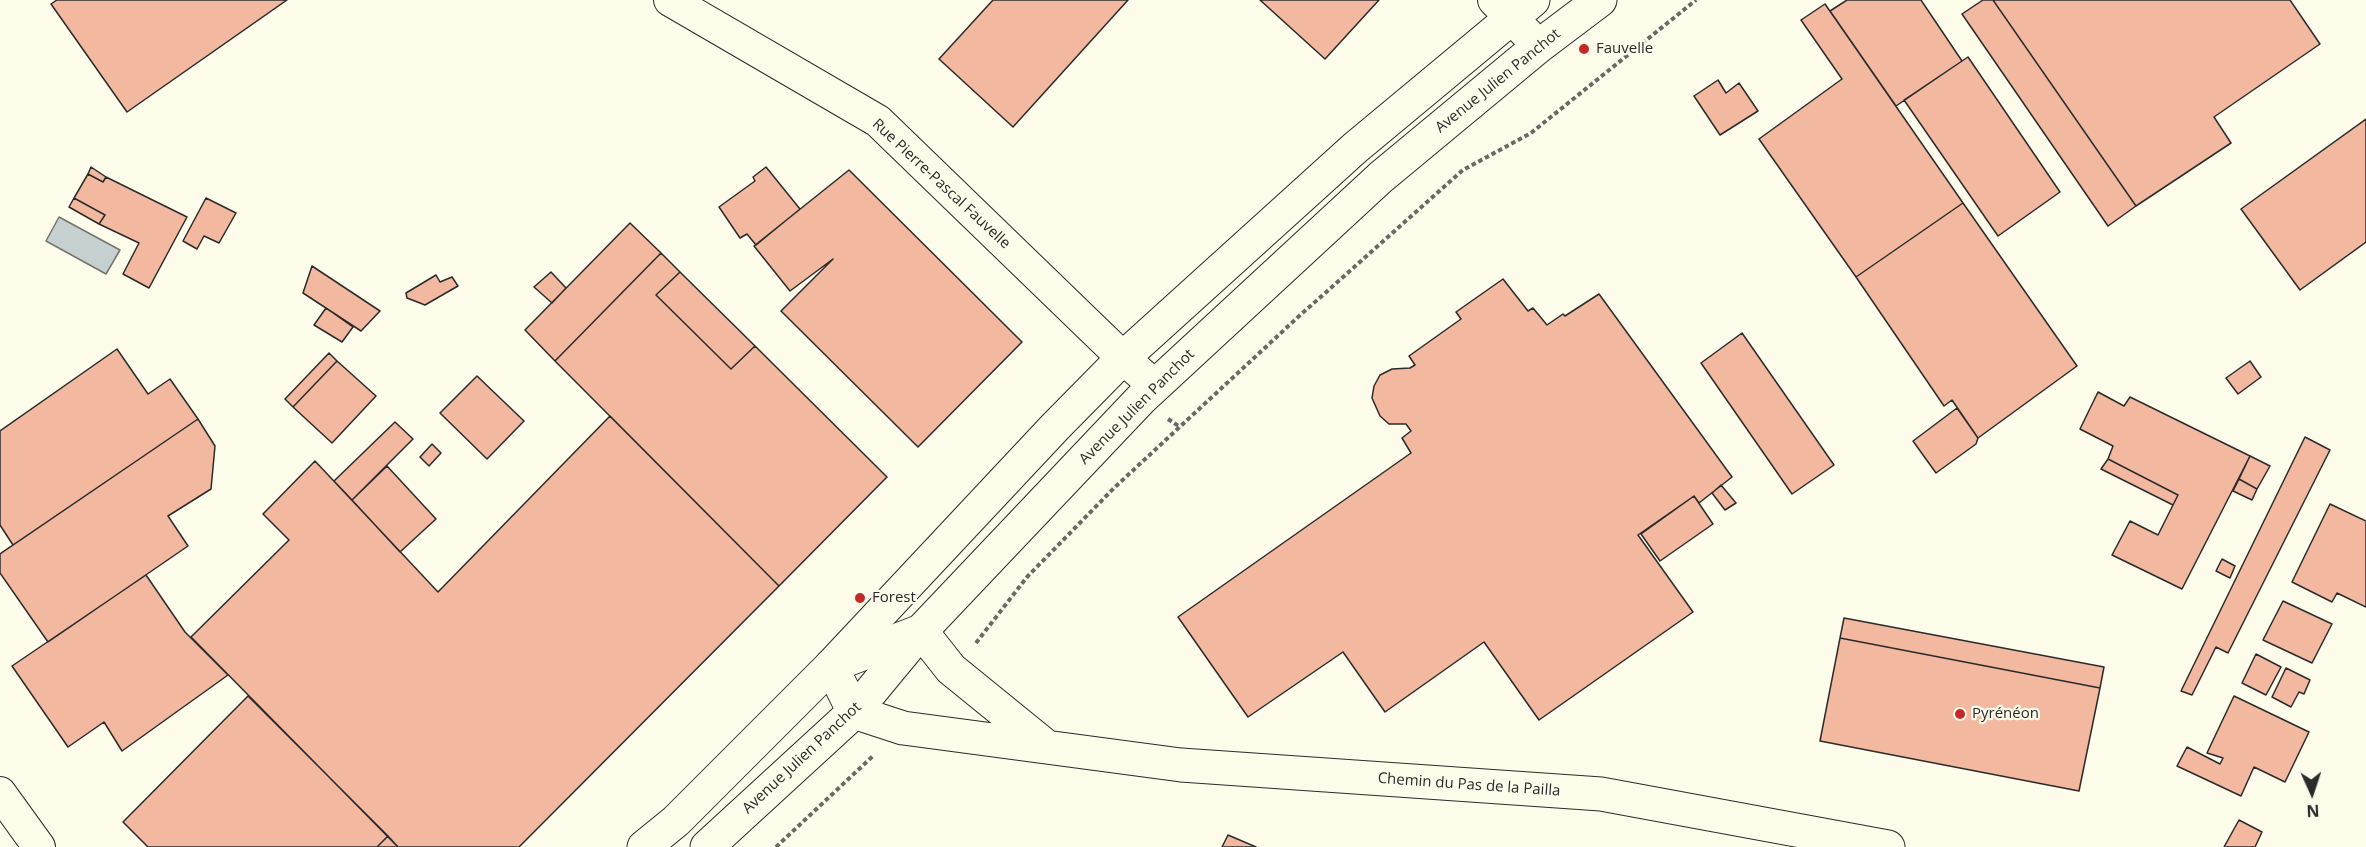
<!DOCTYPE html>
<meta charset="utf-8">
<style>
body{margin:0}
#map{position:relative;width:2366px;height:847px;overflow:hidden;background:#fdfbea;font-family:"Open Sans",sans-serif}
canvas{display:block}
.north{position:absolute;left:2282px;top:763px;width:60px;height:60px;-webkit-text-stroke:4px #fdfbea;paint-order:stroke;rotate:177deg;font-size:16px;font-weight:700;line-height:24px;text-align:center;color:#2b2b2b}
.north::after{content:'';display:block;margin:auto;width:21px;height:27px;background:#2b2b2b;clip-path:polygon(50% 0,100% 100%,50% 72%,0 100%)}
</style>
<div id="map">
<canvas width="2366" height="847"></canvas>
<div class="north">N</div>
</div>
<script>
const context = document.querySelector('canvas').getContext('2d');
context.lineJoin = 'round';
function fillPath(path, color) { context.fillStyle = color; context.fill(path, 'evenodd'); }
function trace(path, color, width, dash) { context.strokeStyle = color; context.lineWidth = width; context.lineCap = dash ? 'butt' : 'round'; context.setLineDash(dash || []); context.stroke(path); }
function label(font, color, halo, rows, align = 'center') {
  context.font = font + ' "Open Sans",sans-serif'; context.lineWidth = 4.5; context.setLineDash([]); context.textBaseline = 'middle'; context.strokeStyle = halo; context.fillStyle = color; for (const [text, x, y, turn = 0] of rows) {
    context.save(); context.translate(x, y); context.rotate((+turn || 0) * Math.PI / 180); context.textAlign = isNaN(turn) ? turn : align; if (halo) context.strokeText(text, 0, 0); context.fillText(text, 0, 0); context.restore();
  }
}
const water = new Path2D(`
 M59 217 120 250 106 274 46 241Z`);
fillPath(water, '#c7d0d0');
trace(water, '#74746e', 1.5);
const building = new Path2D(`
 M57 0H287L127 112 51 4Z
 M993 0H1128L1013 127 939 59Z
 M1260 0H1379L1325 59Z
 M1847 0H1921L1962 61 1896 106 1830 11Z
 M1983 0H1993L2136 206 2108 226 1962 14Z
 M1993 0H2290L2320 44 2214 117 2231 143 2136 206Z
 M1825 4 1963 203 1856 277 1759 139 1842 79 1801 20Z
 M1968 57 2060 192 1998 236 1904 100Z
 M1718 80 1726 93 1739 83 1758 111 1720 135 1694 96Z
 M2366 119V242L2300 290 2241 209Z
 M91 167 106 177 103 182 88 174Z
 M766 167 800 209 756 245 747 234 740 238 719 207 755 181 753 177Z
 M849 170 1022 342 918 447 781 311 833 259 790 291 754 246Z
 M88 174 103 182 106 177 187 217 149 288 123 274 139 243 99 224 105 215 74 198Z
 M74 198 105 215 99 224 69 207Z
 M206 198 236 213 219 243 204 236 197 249 183 241Z
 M1963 203 2077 366 1978 438 1952 400 1944 406 1856 277Z
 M630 223 661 253 555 361 525 330Z
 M661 253 680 272 656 295 731 369 755 346 887 477 779 586 555 361Z
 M312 266 380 311 361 331 303 293Z
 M551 272 566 288 552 303 534 287Z
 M680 272 755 346 731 369 656 295Z
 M436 275 440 282 452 277 458 286 425 305 407 298 406 293Z
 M1503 279 1528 311 1533 308 1547 325 1563 314 1565 316 1599 294 1732 477 1699 503 1694 496 1638 535 1693 612 1539 720 1484 642 1385 712 1343 652 1248 717 1178 617 1411 453 1402 438 1411 431 1406 424H1389L1380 416 1372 398 1374 386 1380 375 1392 369 1410 368 1415 365 1409 356 1461 319 1456 312Z
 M326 308 353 327 342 342 314 325Z
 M1742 333 1834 465 1792 494 1701 363Z
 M117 349 148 394 170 379 198 419 13 545 0 525V431Z
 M329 353 337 361 293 407 285 399Z
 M337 361 376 396 332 443 293 407Z
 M2250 361 2261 377 2238 394 2226 378Z
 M477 376 524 421 487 459 440 413Z
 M2098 392 2124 406 2130 397 2250 456 2182 589 2112 555 2130 521 2158 535 2178 495 2108 459 2113 446 2080 429Z
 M1957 408 1978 438 1976 444 1936 473 1913 441Z
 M610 416 779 586 519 847H398L191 637 289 540 263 514 315 461 438 592Z
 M198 419 215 446 211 489 168 516 188 546 48 642 0 573V554Z
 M395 422 413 439 352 500 334 481Z
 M2305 437 2330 450 2228 653 2216 647 2192 695 2181 691Z
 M432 444 441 453 429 466 420 457Z
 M2250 456 2270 466 2257 489 2239 479Z
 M2108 459 2178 495 2173 505 2101 469Z
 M387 466 436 519 400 552 352 500Z
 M2239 479 2257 489 2252 500 2233 491Z
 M1721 485 1736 503 1725 510 1712 493Z
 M1694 496 1713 524 1660 561 1641 534Z
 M2330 504 2366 521V607L2337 593 2332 602 2292 582Z
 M2222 559 2235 566 2230 578 2216 571Z
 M146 575 185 632 228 675 122 751 104 722 68 747 12 666Z
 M2283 601 2332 624 2312 663 2263 640Z
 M1844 618 2104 667 2100 688 1840 638Z
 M1840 638 2100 688 2079 791 1820 741Z
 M2256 654 2281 667 2266 695 2242 683Z
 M2286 668 2310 680 2304 694 2299 692 2291 707 2272 697Z
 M248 696 388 836 377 847H148L123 822Z
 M2234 696 2309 732 2285 782 2254 767 2241 796 2177 766 2187 747 2220 764 2223 758 2207 753Z
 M2239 820 2262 832 2255 847H2224Z
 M1228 835 1256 847H1222Z
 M388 836 398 847H377Z`);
fillPath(building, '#f2b8a0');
trace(building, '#2b2b2b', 1.5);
const minor = new Path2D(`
 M670 0 878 121 1123 358 1155 386
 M1494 0 1539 46
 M0 793 39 847`);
const tertiary = new Path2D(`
 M1047 747 951 669 921 631 831 666 854 712 903 728 1181 765 1601 794 1888 847`);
const secondary = new Path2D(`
 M644 847 676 821 831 666 1055 427 1123 358 1355 148 1533 0
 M707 847 854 712 921 631 1141 399 1381 177 1539 46 1600 0`);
trace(minor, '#2b2b2b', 34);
trace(tertiary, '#2b2b2b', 35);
trace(secondary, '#2b2b2b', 35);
trace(new Path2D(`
 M1168 419 1180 427
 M976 643 1027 577 1114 488 1297 318 1463 170 1531 133 1696 0
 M776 847 874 755`), '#6a6964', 4, [4.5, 3]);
trace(minor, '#fdfbea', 32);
trace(tertiary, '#fdfbea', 33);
trace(secondary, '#fdfbea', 33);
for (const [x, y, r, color] of [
 [1584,49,6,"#c62828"],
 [860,598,6,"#c62828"],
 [1960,714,6,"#c62828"]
]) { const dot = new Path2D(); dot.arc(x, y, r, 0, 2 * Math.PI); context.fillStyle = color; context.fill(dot); trace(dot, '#fdfbea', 2); }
label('15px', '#2b2b2b', '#fdfbea', [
 ["Fauvelle",1596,49],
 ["Forest",872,598],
 ["Pyrénéon",1972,714]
], 'left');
label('15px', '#2b2b2b', '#fdfbea', [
 ["Avenue Julien Panchot",1498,81,-39],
 ["Rue Pierre-Pascal Fauvelle",941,184,43],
 ["Avenue Julien Panchot",1137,407,-45],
 ["Avenue Julien Panchot",802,758,-43],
 ["Chemin du Pas de la Pailla",1469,785,4]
]);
</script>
